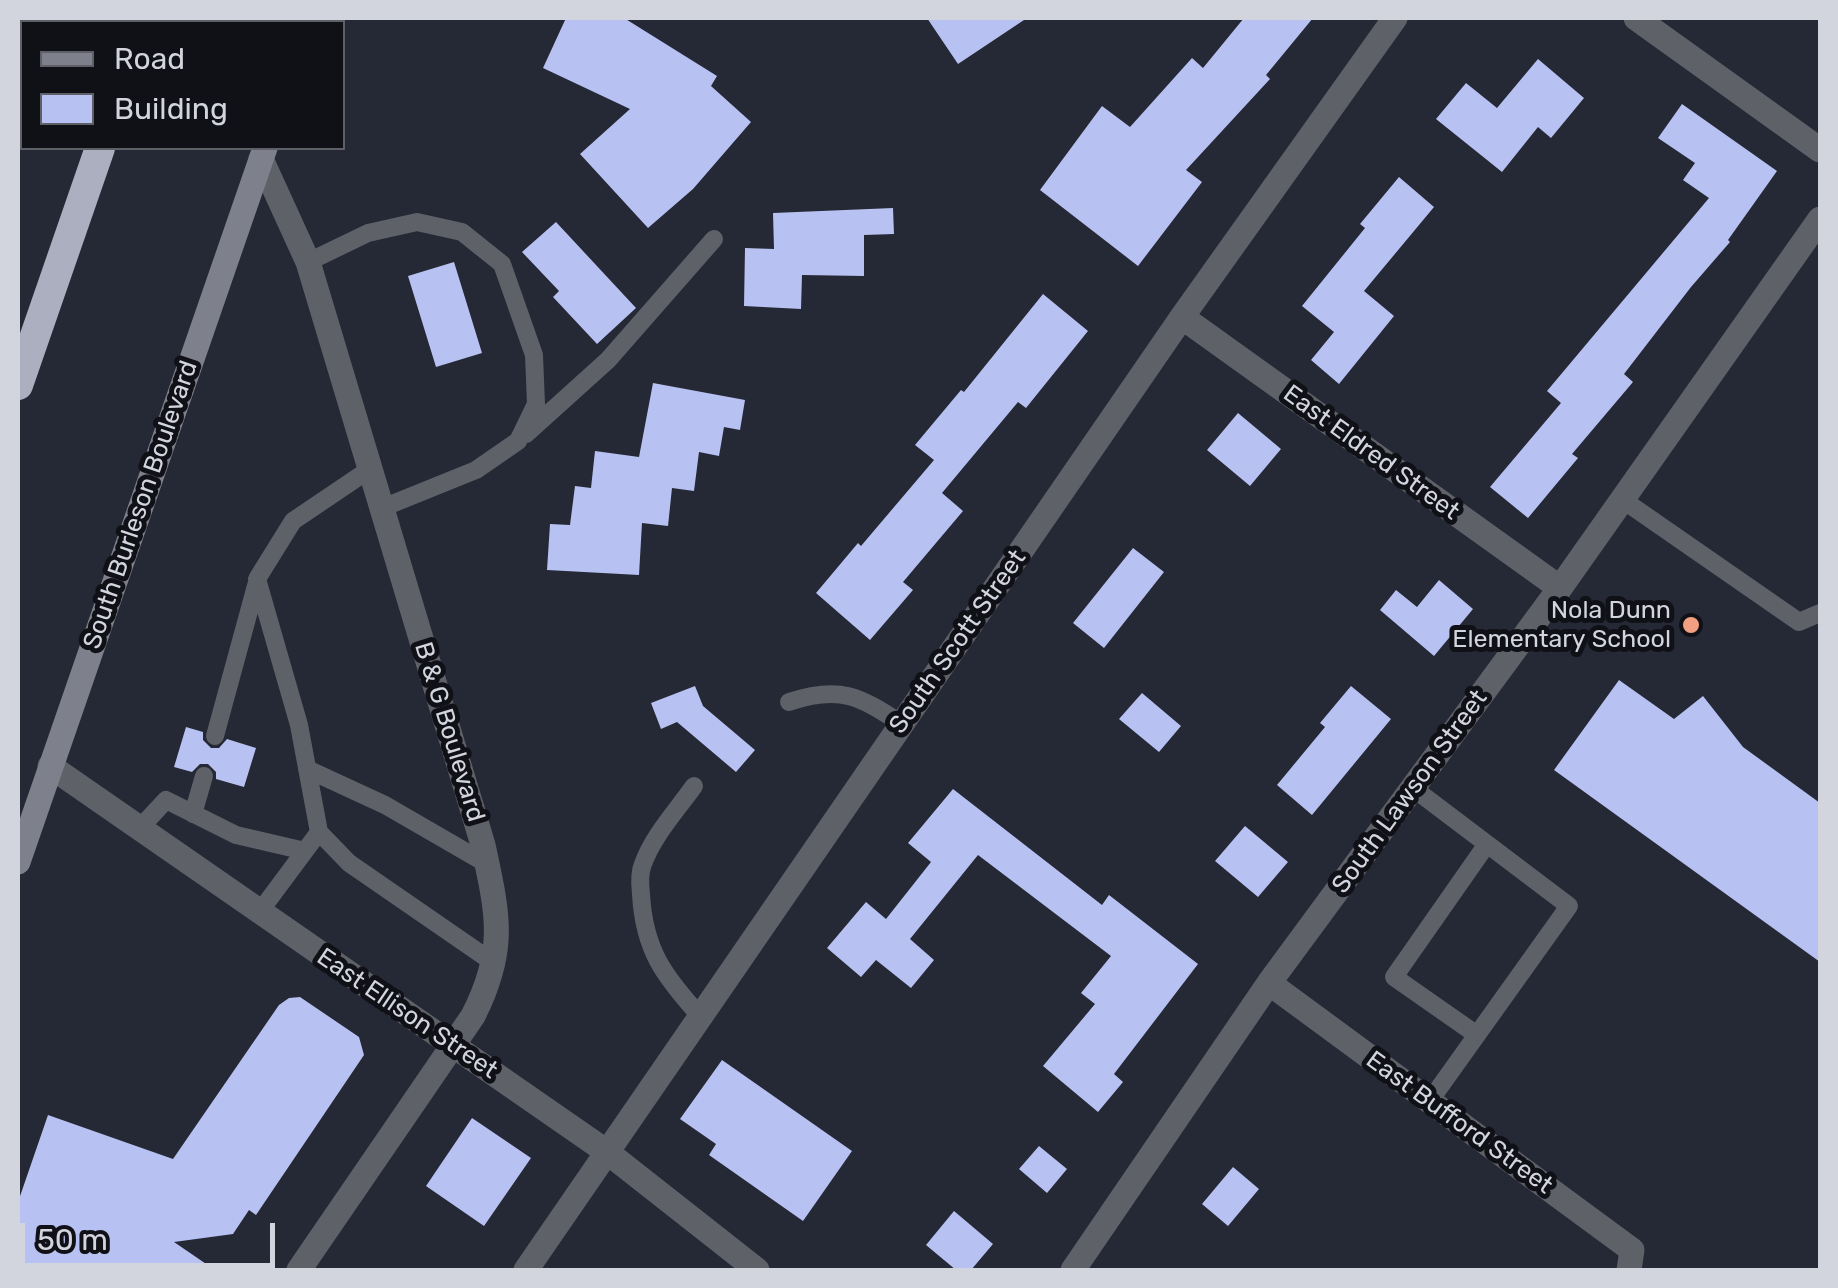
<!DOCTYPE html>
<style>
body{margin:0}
#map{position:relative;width:1838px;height:1288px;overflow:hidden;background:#252835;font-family:Rubik,sans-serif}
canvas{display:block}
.frame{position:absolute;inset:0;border:20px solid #d3d5de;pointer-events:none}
.legend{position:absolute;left:20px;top:20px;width:325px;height:130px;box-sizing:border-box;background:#101117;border:2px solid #5e5f67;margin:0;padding:12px 18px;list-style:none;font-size:30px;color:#d3d5de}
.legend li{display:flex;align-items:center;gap:20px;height:50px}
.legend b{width:50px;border:2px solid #5e5f67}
.scale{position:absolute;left:20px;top:1223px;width:255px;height:45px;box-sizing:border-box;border:5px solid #d3d5de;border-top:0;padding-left:12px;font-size:30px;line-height:35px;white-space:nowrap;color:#d3d5de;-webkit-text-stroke:8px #101117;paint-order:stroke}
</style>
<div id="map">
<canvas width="1838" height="1288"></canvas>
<div class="frame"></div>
<ul class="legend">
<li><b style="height:12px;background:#7e818c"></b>Road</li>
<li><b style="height:28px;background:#b8c2f2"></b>Building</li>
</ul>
<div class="scale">50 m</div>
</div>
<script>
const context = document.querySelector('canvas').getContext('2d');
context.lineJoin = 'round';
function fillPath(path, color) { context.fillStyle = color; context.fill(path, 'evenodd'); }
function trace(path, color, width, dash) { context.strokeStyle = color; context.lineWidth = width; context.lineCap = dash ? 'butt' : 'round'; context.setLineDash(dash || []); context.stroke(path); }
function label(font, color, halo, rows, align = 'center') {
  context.font = font + ' Rubik,sans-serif'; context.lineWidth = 10; context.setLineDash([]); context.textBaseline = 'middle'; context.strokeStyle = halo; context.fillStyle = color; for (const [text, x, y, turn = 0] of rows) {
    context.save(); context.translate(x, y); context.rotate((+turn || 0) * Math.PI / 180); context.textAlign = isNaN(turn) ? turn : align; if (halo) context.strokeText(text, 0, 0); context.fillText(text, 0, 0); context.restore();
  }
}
fillPath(new Path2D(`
 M566 18H624L717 76 711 86 751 122 693 189 648 228 580 154 630 109 543 68Z
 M927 18H1027L958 64Z
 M1244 18H1313L1266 75 1270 79 1186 170 1202 182 1138 266 1040 190 1102 106 1130 127 1192 58 1203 68Z
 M1538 59 1584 98 1551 138 1538 127 1502 172 1436 119 1466 83 1497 108Z
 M1682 104 1777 171 1728 240 1730 242 1691 287 1624 374 1633 382 1572 454 1578 458 1528 518 1490 487 1561 403 1547 391 1709 198 1683 180 1695 163 1658 138Z
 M1399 177 1434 207 1364 291 1394 316 1339 384 1311 360 1334 332 1302 306 1365 228 1360 224Z
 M893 208 894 234 864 235V276L802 275 801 309 744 306 745 248 774 249 773 213Z
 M556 222 636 308 597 344 553 297 559 291 522 252Z
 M454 262 482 353 436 367 408 276Z
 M1043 294 1088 331 1026 408 1018 402 942 493 963 511 903 582 913 590 870 640 816 593 858 543 861 546 934 460 915 445 961 390 964 392Z
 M653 383 745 400 740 430 724 427 719 456 699 452 694 491 672 488 668 526 642 523 639 575 547 570 550 524 570 525 575 486 591 488 595 451 639 457Z
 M1238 413 1281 449 1250 486 1207 450Z
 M1133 548 1164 572 1104 648 1073 623Z
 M1439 580 1473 609 1434 656 1380 610 1396 590 1417 607Z
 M1619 680 1674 719 1703 696 1743 747 1820 803V962L1554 770Z
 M695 686 703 706 755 750 736 772 677 722 661 729 651 703Z
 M1351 686 1391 719 1312 815 1277 785 1325 727 1320 723Z
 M1142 693 1181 726 1159 752 1119 719Z
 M186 727 203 732V740L211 748H219L227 739 256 748 244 787 216 779V772L208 764H200L192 772 174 767Z
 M953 789 1102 905 1109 895 1198 964 1114 1074 1123 1082 1098 1112 1043 1066 1095 1004 1081 993 1111 956 978 855 910 939 934 960 911 988 876 960 861 977 827 948 866 902 886 919 931 862 908 843Z
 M1245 826 1288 862 1258 897 1215 861Z
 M300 997 359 1037 364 1055 256 1215 249 1210 233 1234 174 1242 215 1270H18V1202L48 1115 173 1159 279 1005 289 998Z
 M722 1060 852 1151 803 1221 709 1155 716 1144 680 1119Z
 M472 1118 531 1158 484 1226 426 1186Z
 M1039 1146 1067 1169 1047 1193 1019 1169Z
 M1233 1167 1259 1189 1228 1226 1202 1204Z
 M954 1211 993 1244 971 1270H956L926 1245Z`), '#b8c2f2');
trace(new Path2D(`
 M308 262 368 233 417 222 462 232 502 264 534 355 536 404 518 441 476 470 382 508
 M526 434 608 360 714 239
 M1623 500 1799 622 1820 613
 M789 702C840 685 859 696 902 724
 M215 736 257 582
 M307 769 385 805 487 864
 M694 786C677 810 653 836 643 864 639 873 640 885 641 894 644 950 664 976 700 1016
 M1413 788 1569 906 1429 1102
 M193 814 204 776
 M139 829 166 800 236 835 305 851
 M319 832 349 863 494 963
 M258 914 319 832 299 725 257 579 293 521 370 469
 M1477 1035 1394 977 1487 844`), '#5f6168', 18);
trace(new Path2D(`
 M1636 18 1820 150
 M261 159 308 262 483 845C498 915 507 949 473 1016L299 1270
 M1182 317 1560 588
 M50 766 607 1152 757 1270
 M1269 983 1632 1250 1629 1270
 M526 1270 1182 317 1395 18
 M1073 1270 1269 983 1560 588 1820 219`), '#5f6168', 25);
trace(new Path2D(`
 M309 22 311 18
 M18 862 265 148`), '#7e818c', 25);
trace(new Path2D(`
 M144 22 145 18
 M18 49 22 34
 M18 385 100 148`), '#abafc0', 30);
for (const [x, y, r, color] of [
 [1691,625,10,"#f3a082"]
]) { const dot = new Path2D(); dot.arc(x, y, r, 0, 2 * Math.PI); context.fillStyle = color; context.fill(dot); trace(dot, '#101117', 4); }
label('25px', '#d3d5de', '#101117', [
 ["East Eldred Street",1371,453,36],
 ["South Burleson Boulevard",141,505,-71],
 ["South Scott Street",958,642,-55],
 ["B & G Boulevard",449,732,73],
 ["South Lawson Street",1410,792,-54],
 ["East Ellison Street",407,1014,34],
 ["East Bufford Street",1459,1123,36]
]);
label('25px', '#d3d5de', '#101117', [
 ["Nola Dunn",1671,611],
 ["Elementary School",1671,640]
], 'right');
</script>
